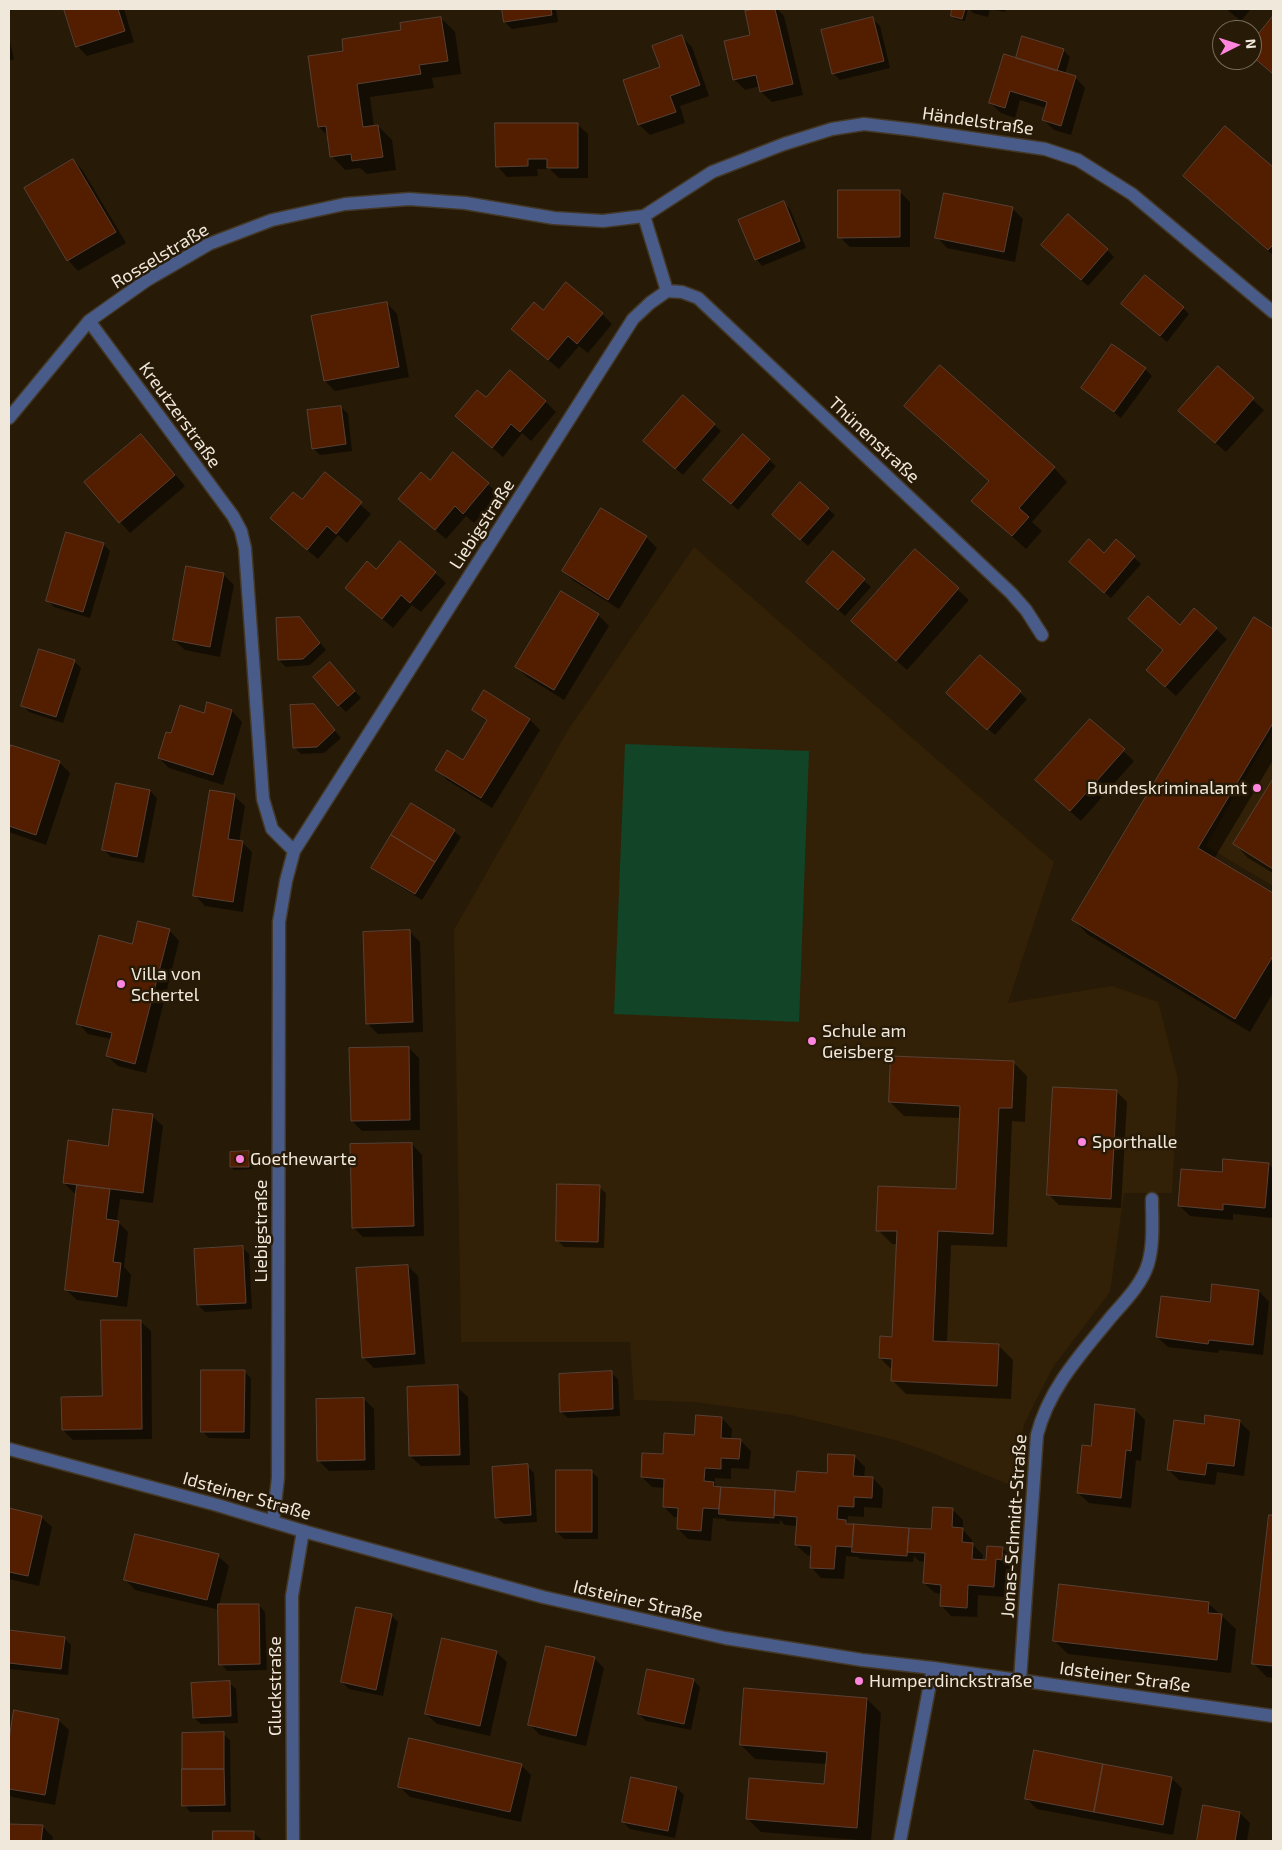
<!DOCTYPE html>
<meta charset="utf-8">
<style>
body{margin:0}
#map{position:relative;width:1282px;height:1850px;overflow:hidden;background:#271a07;font-family:"Exo 2",sans-serif}
canvas{display:block}
.frame{position:absolute;inset:0;border:10px solid #f1e8dc;pointer-events:none}
.north{position:absolute;left:1212px;top:20px;width:50px;height:50px;box-sizing:border-box;background:#271a07;border:1px solid #786c5c;border-radius:50%;rotate:85deg;font-size:14px;font-weight:700;line-height:20px;text-align:center;color:#f1e8dc}
.north::after{content:'';display:block;margin:auto;width:18px;height:22px;background:#ff85df;clip-path:polygon(50% 0,100% 100%,50% 72%,0 100%)}
</style>
<div id="map">
<canvas width="1282" height="1850"></canvas>
<div class="frame"></div>
<div class="north">N</div>
</div>
<script>
const context = document.querySelector('canvas').getContext('2d');
context.lineJoin = 'round';
function fillPath(path, color) { context.fillStyle = color; context.fill(path, 'evenodd'); }
function trace(path, color, width, dash) { context.strokeStyle = color; context.lineWidth = width; context.lineCap = dash ? 'butt' : 'round'; context.setLineDash(dash || []); context.stroke(path); }
function label(font, color, halo, rows, align = 'center') {
  context.font = font + ' "Exo 2",sans-serif'; context.lineWidth = 5; context.setLineDash([]); context.textBaseline = 'middle'; context.strokeStyle = halo; context.fillStyle = color; for (const [text, x, y, turn = 0] of rows) {
    context.save(); context.translate(x, y); context.rotate((+turn || 0) * Math.PI / 180); context.textAlign = isNaN(turn) ? turn : align; if (halo) context.strokeText(text, 0, 0); context.fillText(text, 0, 0); context.restore();
  }
}
fillPath(new Path2D(`
 M694 547 1054 862 1008 1003 1112 986 1158 1002 1178 1079 1172 1193H1124L1110 1292 1053 1367 1024 1424 1015 1487 930 1452 895 1440 791 1415 694 1402 634 1400 630 1342H461L454 930 568 730Z
 M1273 729V886L1206 846Z`), '#322106');
fillPath(new Path2D(`
 M625 744 809 751 799 1022 614 1014Z`), '#124428');
fillPath(new Path2D(`
 M65 9H124L134 42 87 56 77 46Z
 M503 9H556L558 22 512 29 505 22Z
 M761 9H777L784 16 803 95 772 102 761 92 760 86 745 90 735 80 752 36 746 12Z
 M954 9H968L965 21 955 19 952 16Z
 M969 9H990L988 17 973 13Z
 M990 9H1006L1005 12Z
 M1226 9H1251L1241 21Z
 M441 18 455 32 461 74 432 78 434 88 370 97 374 127 378 126 392 140 396 170 367 174 360 168 345 170 332 156 328 136 319 127 345 52Z
 M1273 18V74L1252 56V44Z
 M873 19 880 26 890 68 840 80 833 73Z
 M682 37 692 47 709 96 680 106 685 123 650 135 639 125 624 81 661 68Z
 M9 38 14 59 9 61Z
 M1063 50 1070 57 1065 74 1075 77 1085 88 1071 135 1054 130 1043 119 1046 108 1020 100 1015 118 1001 113 990 103 1021 61Z
 M577 124 588 134V178H559L550 169H537L538 176 507 177 497 166Z
 M1226 128 1273 169V255L1184 176Z
 M73 160 83 171 126 243 78 271 68 260Z
 M899 191 910 202V247H850L840 237Z
 M945 195 1013 209 1023 219 1015 262 947 248 937 237Z
 M783 202 790 209 806 248 762 266 756 259Z
 M1107 250 1114 257 1088 286 1049 252Z
 M387 303 397 314 409 377 335 391 325 381Z
 M1183 308 1189 314 1167 342 1129 310Z
 M543 311 602 314 612 324 588 353 579 346 559 369 523 339Z
 M1218 368 1264 410 1226 452 1190 421Z
 M1145 369 1152 376 1121 418 1083 388Z
 M683 397 721 431 683 475 651 447Z
 M487 399 545 401 556 412 531 441 522 433 503 457 456 416Z
 M341 407 348 414 352 451 320 455 313 448Z
 M920 420 1054 468 1067 482 1032 522 1042 531 1026 549 987 514 990 482Z
 M151 446 185 486 130 533 86 483Z
 M453 454 499 494 474 523 466 516 446 539 410 509Z
 M769 460 776 466 738 510 712 486Z
 M325 474 371 514 347 543 338 535 318 559 282 529Z
 M601 509 646 537 657 548 619 609 574 581 563 571Z
 M828 509 835 515 808 546 780 521Z
 M1116 541 1141 564 1111 598 1077 568 1104 555Z
 M103 544 110 551 90 618 54 607 47 600Z
 M915 551 969 600 907 670 863 631Z
 M833 553 871 587 845 616 814 588Z
 M377 570 435 573 446 583 421 612 412 605 393 628 346 588Z
 M223 574 234 585 220 657 185 650 174 640Z
 M561 593 598 615 609 626 564 700 527 677 516 667Z
 M1195 610 1227 639 1176 696 1158 680 1165 650 1180 626Z
 M1255 619 1273 630V760L1214 859 1273 895V993L1250 1032 1087 934 1074 920Z
 M306 625 326 650 310 665 286 667 279 660Z
 M980 657 1027 699 995 735 955 700Z
 M74 661 81 668 63 723 29 712 22 705Z
 M336 670 361 698 346 712 339 705Z
 M484 691 530 720 540 730 492 808 447 780 437 769 463 762 487 722 473 710Z
 M208 704 232 711 242 722 223 785 169 768 159 758 172 735 205 714Z
 M320 713 341 738 324 753 301 754 294 747Z
 M1090 720 1134 761 1081 821 1047 791Z
 M12 746 59 762 70 773 46 845 9 832V755Z
 M1273 781V873L1248 858 1235 844Z
 M150 791 157 798 144 863 111 857 104 850Z
 M234 796 245 806 239 842H242L252 852 243 912 205 906 195 895Z
 M454 831 461 837 422 900 380 874 373 867Z
 M169 930 179 941 146 1073 118 1066 107 1056 111 1039 88 1034 78 1023Z
 M410 932 420 942 423 1032 378 1034 367 1023Z
 M409 1048 419 1058 420 1130 362 1131 352 1121Z
 M1013 1062 1027 1076 1025 1122 1012 1121 1007 1247 951 1245 947 1343 999 1346 1013 1360 1011 1399 906 1394 892 1380V1370L880 1358 893 1338 898 1244H892L878 1230 957 1191 960 1118 904 1116 890 1102Z
 M1116 1091 1127 1102 1121 1208 1059 1205 1048 1194Z
 M152 1116 163 1126 153 1203 120 1199 117 1221 128 1232 124 1267 131 1275 127 1307 77 1300 66 1290 78 1194 74 1193 64 1183Z
 M412 1144 422 1155 424 1236 363 1237 353 1227Z
 M248 1153 251 1156 252 1169 234 1170 231 1167Z
 M1269 1164 1273 1169V1218L1233 1214V1220L1190 1216 1179 1205 1223 1174Z
 M599 1187 606 1193 604 1248 564 1247 557 1240Z
 M242 1247 249 1254 252 1309 205 1312 198 1305Z
 M408 1266 418 1276 425 1364 374 1368 363 1357Z
 M1259 1291 1269 1302 1263 1355 1219 1350 1218 1353 1168 1347 1157 1337 1211 1303Z
 M140 1321 151 1331 152 1439 73 1440 63 1430 103 1397Z
 M244 1371 251 1378 250 1439 209 1438 202 1431Z
 M611 1373 618 1379 620 1416 568 1418 561 1412Z
 M457 1387 468 1397 470 1465 421 1466 410 1456Z
 M364 1399 374 1409 375 1470 329 1471 319 1461Z
 M1135 1410 1145 1420 1141 1461 1136 1460 1131 1508 1089 1503 1078 1493 1092 1448Z
 M722 1418 732 1429 731 1440H740L751 1451 749 1469 731 1468V1479L715 1478V1484L719 1488 797 1493 854 1456 865 1467 864 1478H873L883 1489 882 1508 864 1507V1517L848 1516 847 1523 850 1525 932 1531 953 1510 963 1520V1530L972 1540V1544L983 1555 982 1561 987 1562 1002 1548 1013 1559 1012 1569H1006L1004 1597 978 1595 977 1617 951 1616 941 1605 942 1594 935 1593 924 1583 926 1562 919 1561 914 1556 913 1562 860 1559 858 1557 846 1556 844 1579 821 1578 811 1567 812 1556 807 1555 796 1545 798 1526 785 1525 780 1520V1524L727 1521 725 1519 713 1518 711 1541 688 1539 678 1529 679 1517H674L664 1507 665 1488 652 1487 642 1477 664 1455Z
 M1239 1421 1250 1432 1244 1476 1217 1472 1215 1485 1179 1480 1169 1470 1206 1426Z
 M527 1466 534 1473 537 1522 504 1524 497 1518Z
 M591 1471 598 1478V1539H564L557 1532Z
 M9 1510 41 1517 52 1527 39 1586 9 1579Z
 M1270 1516H1273V1678L1267 1677 1253 1663Z
 M218 1556 229 1566 219 1605H259L265 1612 267 1670 227 1671 221 1664 220 1610 135 1590 125 1579Z
 M1208 1603 1236 1629 1231 1673 1068 1654 1054 1640Z
 M391 1615 398 1622 383 1696 349 1689 342 1682Z
 M9 1632 64 1638 71 1645 68 1675 9 1669Z
 M496 1652 507 1662 490 1736 437 1724 426 1714Z
 M594 1658 604 1668 586 1746 540 1735 530 1725Z
 M693 1680 700 1687 691 1730 646 1721 639 1714Z
 M229 1683 236 1689 238 1723 201 1724 194 1718Z
 M867 1699 881 1713 871 1841 761 1832 747 1818 826 1786 827 1764 755 1759 741 1745Z
 M15 1712 58 1720 69 1730 55 1805 12 1797 9 1794V1747Z
 M223 1734 230 1740 231 1812H190L184 1805Z
 M521 1765 531 1775 521 1822 410 1797 399 1786Z
 M1171 1778 1182 1788 1173 1835 1037 1809 1026 1798Z
 M677 1788 684 1795 675 1838 630 1829 623 1822Z
 M1204 1807 1240 1813 1250 1823 1247 1841H1199Z
 M9 1825 43 1827 53 1837 52 1841H9Z
 M214 1832H253L263 1841H214Z`), '#0007');
const building = new Path2D(`
 M64 9H118L125 31 76 47Z
 M502 9H551L552 15 504 22Z
 M756 9H775L793 84 760 92 756 75 733 80 724 41 750 35 745 11Z
 M952 9H965L962 19 951 16Z
 M1273 16V74L1252 56V42Z
 M441 17 448 61 419 65 421 74 357 84 363 127 378 125 383 157 352 161 351 154 330 157 326 126 318 127 308 56 343 51 342 39 401 30 400 23Z
 M873 17 884 61 832 74 821 30Z
 M682 35 700 85 670 96 676 112 638 125 623 80 660 67 652 46Z
 M1022 36 1064 49 1057 71 1016 58Z
 M1004 54 1076 76 1061 126 1042 120 1047 102 1010 91 1005 108 989 103Z
 M495 123H578V168H547V159H528V166L496 167Z
 M1225 126 1273 167V245L1268 250 1183 176Z
 M73 159 116 232 67 261 24 188Z
 M838 190H900V237L838 238Z
 M944 193 1013 207 1004 252 935 238Z
 M784 201 800 241 755 260 738 220Z
 M1068 214 1108 249 1081 280 1041 245Z
 M1145 275 1184 307 1160 336 1121 304Z
 M566 282 603 313 577 344 568 336 548 360 511 329 534 302 543 310Z
 M387 302 399 367 324 381 311 316Z
 M1112 344 1146 368 1114 412 1081 388Z
 M940 365 1055 467 1019 508 1029 517 1012 536 971 501 989 481 904 406Z
 M1218 366 1254 398 1215 443 1178 411Z
 M510 370 546 401 520 432 511 424 492 448 455 416 477 390 486 397Z
 M683 395 715 424 675 469 643 441Z
 M341 406 346 444 312 449 307 410Z
 M141 434 175 475 119 523 84 482Z
 M743 434 770 459 731 504 703 480Z
 M453 452 489 483 463 514 455 506 435 530 398 499 421 472 430 480Z
 M325 472 362 502 336 534 327 526 307 550 270 518 293 492 302 499Z
 M800 482 829 508 800 540 772 515Z
 M601 508 647 536 608 600 562 571Z
 M66 532 104 543 83 612 46 601Z
 M1089 539 1104 553 1116 539 1135 556 1104 593 1069 562Z
 M400 541 436 572 410 603 401 595 382 619 345 588 367 561 376 569Z
 M915 549 959 588 896 661 851 621Z
 M833 551 865 579 838 610 806 582Z
 M186 566 224 573 210 647 173 640Z
 M561 591 599 614 554 690 515 667Z
 M1148 596 1180 625 1194 608 1217 628 1165 687 1146 670 1163 650 1128 619Z
 M300 617 320 643 303 659 278 660 276 618Z
 M1254 617 1273 629V723L1198 848 1273 893V956L1235 1019 1072 920Z
 M39 649 75 660 56 717 21 706Z
 M980 655 1021 691 987 730 946 693Z
 M330 662 355 691 338 706 313 677Z
 M484 690 530 719 481 798 435 770 447 750 463 760 487 720 472 710Z
 M207 702 232 710 213 775 158 758 166 732 171 733 180 705 204 713Z
 M314 704 335 730 317 747 293 748 290 705Z
 M1090 719 1125 749 1070 811 1035 780Z
 M11 745 60 761 36 835 9 826V751Z
 M1273 779V869L1233 844Z
 M116 783 150 790 137 857 102 850Z
 M210 790 235 794 228 839 243 841 233 902 193 896Z
 M411 803 455 830 435 862 391 835Z
 M391 835 435 862 415 894 371 868Z
 M138 921 170 929 135 1064 106 1056 112 1033 76 1024 99 935 132 944Z
 M410 930 413 1022 366 1024 363 932Z
 M409 1047 410 1120 351 1121 349 1048Z
 M891 1056 1014 1061 1012 1108H999L993 1234 938 1231 933 1341 999 1344 997 1386 891 1381 892 1359 879 1358 880 1336 892 1337 897 1231H876L878 1186 956 1189 960 1106 889 1102Z
 M1053 1087 1117 1090 1111 1199 1047 1195Z
 M113 1109 153 1114 143 1193 63 1183 68 1140 108 1146Z
 M412 1143 414 1226 352 1228 350 1144Z
 M249 1151V1167H230V1152Z
 M1223 1159 1269 1163 1265 1208 1223 1204V1210L1178 1206 1181 1169 1222 1172Z
 M557 1184 600 1185 598 1242 556 1241Z
 M77 1185 110 1189 106 1219 119 1221 113 1262 121 1263 117 1297 65 1290Z
 M243 1246 246 1303 197 1305 194 1249Z
 M408 1265 415 1354 362 1358 356 1268Z
 M1212 1284 1259 1290 1253 1345 1209 1340 1208 1344 1156 1337 1161 1296 1210 1302Z
 M101 1320H141L142 1429 62 1430 61 1397 102 1396Z
 M201 1370H245L244 1432H201Z
 M612 1371 613 1409 560 1412 559 1374Z
 M458 1385 460 1455 409 1456 407 1387Z
 M364 1398 365 1460 317 1461 316 1399Z
 M1095 1404 1135 1409 1131 1451 1126 1450 1121 1498 1077 1493 1082 1445 1091 1446Z
 M696 1415 722 1417 721 1438 741 1439 739 1459 721 1458V1469L705 1468 704 1481 714 1482 713 1486 721 1487 719 1509 703 1508 701 1531 677 1529 678 1508 663 1507 664 1479 641 1477 642 1453 663 1454 664 1433 694 1435Z
 M1205 1415 1240 1420 1234 1466 1207 1463 1205 1475 1167 1470 1174 1420 1204 1424Z
 M828 1454 855 1455 853 1476 873 1477 872 1498 854 1497V1507L838 1506 837 1519 846 1520V1524H854L852 1547 836 1546 834 1569 810 1568 811 1546 795 1545 797 1517 774 1515 775 1490 795 1492 797 1471 827 1473Z
 M528 1464 531 1515 495 1518 492 1467Z
 M556 1470H592V1532H556Z
 M721 1487 775 1490 774 1518 719 1514Z
 M933 1507 953 1508 952 1527 963 1528 962 1542 973 1543 972 1559 986 1560 987 1546 1003 1547 1002 1560 996 1559 994 1587 968 1585 967 1608 940 1606 941 1585 923 1583 925 1553 907 1552 909 1528 931 1529Z
 M9 1508 42 1516 28 1576 9 1572Z
 M1269 1515H1273V1666L1252 1664Z
 M854 1524 909 1528 907 1556 852 1552Z
 M135 1534 219 1554 207 1600 124 1580Z
 M1059 1584 1209 1602 1208 1613 1222 1614 1217 1660 1053 1641Z
 M218 1604H259L260 1664 219 1665Z
 M356 1607 392 1614 376 1690 341 1682Z
 M9 1630 65 1637 61 1669 9 1663Z
 M442 1638 497 1651 480 1726 425 1714Z
 M546 1646 595 1657 576 1736 528 1725Z
 M647 1669 694 1679 684 1724 638 1714Z
 M230 1681 231 1716 193 1718 191 1683Z
 M744 1688 867 1698 857 1828 746 1819 749 1778 824 1784 827 1752 740 1745Z
 M14 1710 59 1719 45 1795 9 1789V1740Z
 M224 1732V1769H182V1733Z
 M409 1738 522 1764 510 1812 398 1787Z
 M1034 1750 1103 1764 1094 1812 1025 1799Z
 M1103 1764 1172 1777 1163 1825 1094 1812Z
 M182 1769H224L225 1805 182 1806Z
 M631 1777 677 1787 668 1831 622 1822Z
 M1203 1805 1240 1812 1235 1841H1197Z
 M9 1824 43 1825 41 1841H9Z
 M213 1831H254V1841H213Z`);
fillPath(building, '#531e00');
trace(building, '#584035', 1);
const minor = new Path2D(`
 M667 291 682 292 698 298 1011 593 1026 610 1042 635
 M89 321 233 516 241 531 245 548 263 799 272 829 294 851
 M9 418 89 321 147 280 209 244 272 220 345 204 409 199 465 203 554 218 603 221 644 216 712 172 784 144 832 129 864 124 915 130 1045 149 1078 160 1132 194 1273 312
 M273 1522 278 1478 279 922 286 881 294 851 633 319 650 303 667 291 644 216
 M1020 1680 1037 1435C1049 1388 1081 1354 1111 1317 1124 1302 1142 1284 1148 1264 1154 1244 1152 1220 1152 1199
 M293 1841 292 1596 303 1531
 M900 1841 933 1668`);
const tertiary = new Path2D(`
 M9 1449 217 1505 303 1531 543 1597 725 1638 862 1660 933 1668 1273 1716`);
trace(minor, '#433725', 15);
trace(tertiary, '#433725', 15);
trace(minor, '#495b88', 12);
trace(tertiary, '#495b88', 12);
for (const [x, y, r, color] of [
 [1257,788,5,"#ff85df"],
 [121,984,5,"#ff85df"],
 [812,1041,5,"#ff85df"],
 [1082,1142,5,"#ff85df"],
 [240,1159,5,"#ff85df"],
 [859,1681,5,"#ff85df"]
]) { const dot = new Path2D(); dot.arc(x, y, r, 0, 2 * Math.PI); context.fillStyle = color; context.fill(dot); trace(dot, '#271a07', 2); }
label('18px', '#f1e8dc', '#271a07', [
 ["Händelstraße",978,121,8],
 ["Rosselstraße",160,256,-31],
 ["Kreutzerstraße",180,415,54],
 ["Thünenstraße",874,440,43],
 ["Liebigstraße",482,524,-57],
 ["Liebigstraße",261,1231,-90],
 ["Idsteiner Straße",247,1496,16],
 ["Jonas-Schmidt-Straße",1014,1526,-86],
 ["Idsteiner Straße",638,1601,13],
 ["Idsteiner Straße",1125,1677,8],
 ["Gluckstraße",275,1686,-90]
]);
label('18px', '#f1e8dc', '#271a07', [
 ["Bundeskriminalamt",1247,788,"right"],
 ["Villa von",131,974],
 ["Schertel",131,995],
 ["Schule am",822,1031],
 ["Geisberg",822,1052],
 ["Sporthalle",1092,1142],
 ["Goethewarte",250,1159],
 ["Humperdinckstraße",869,1681]
], 'left');
</script>
